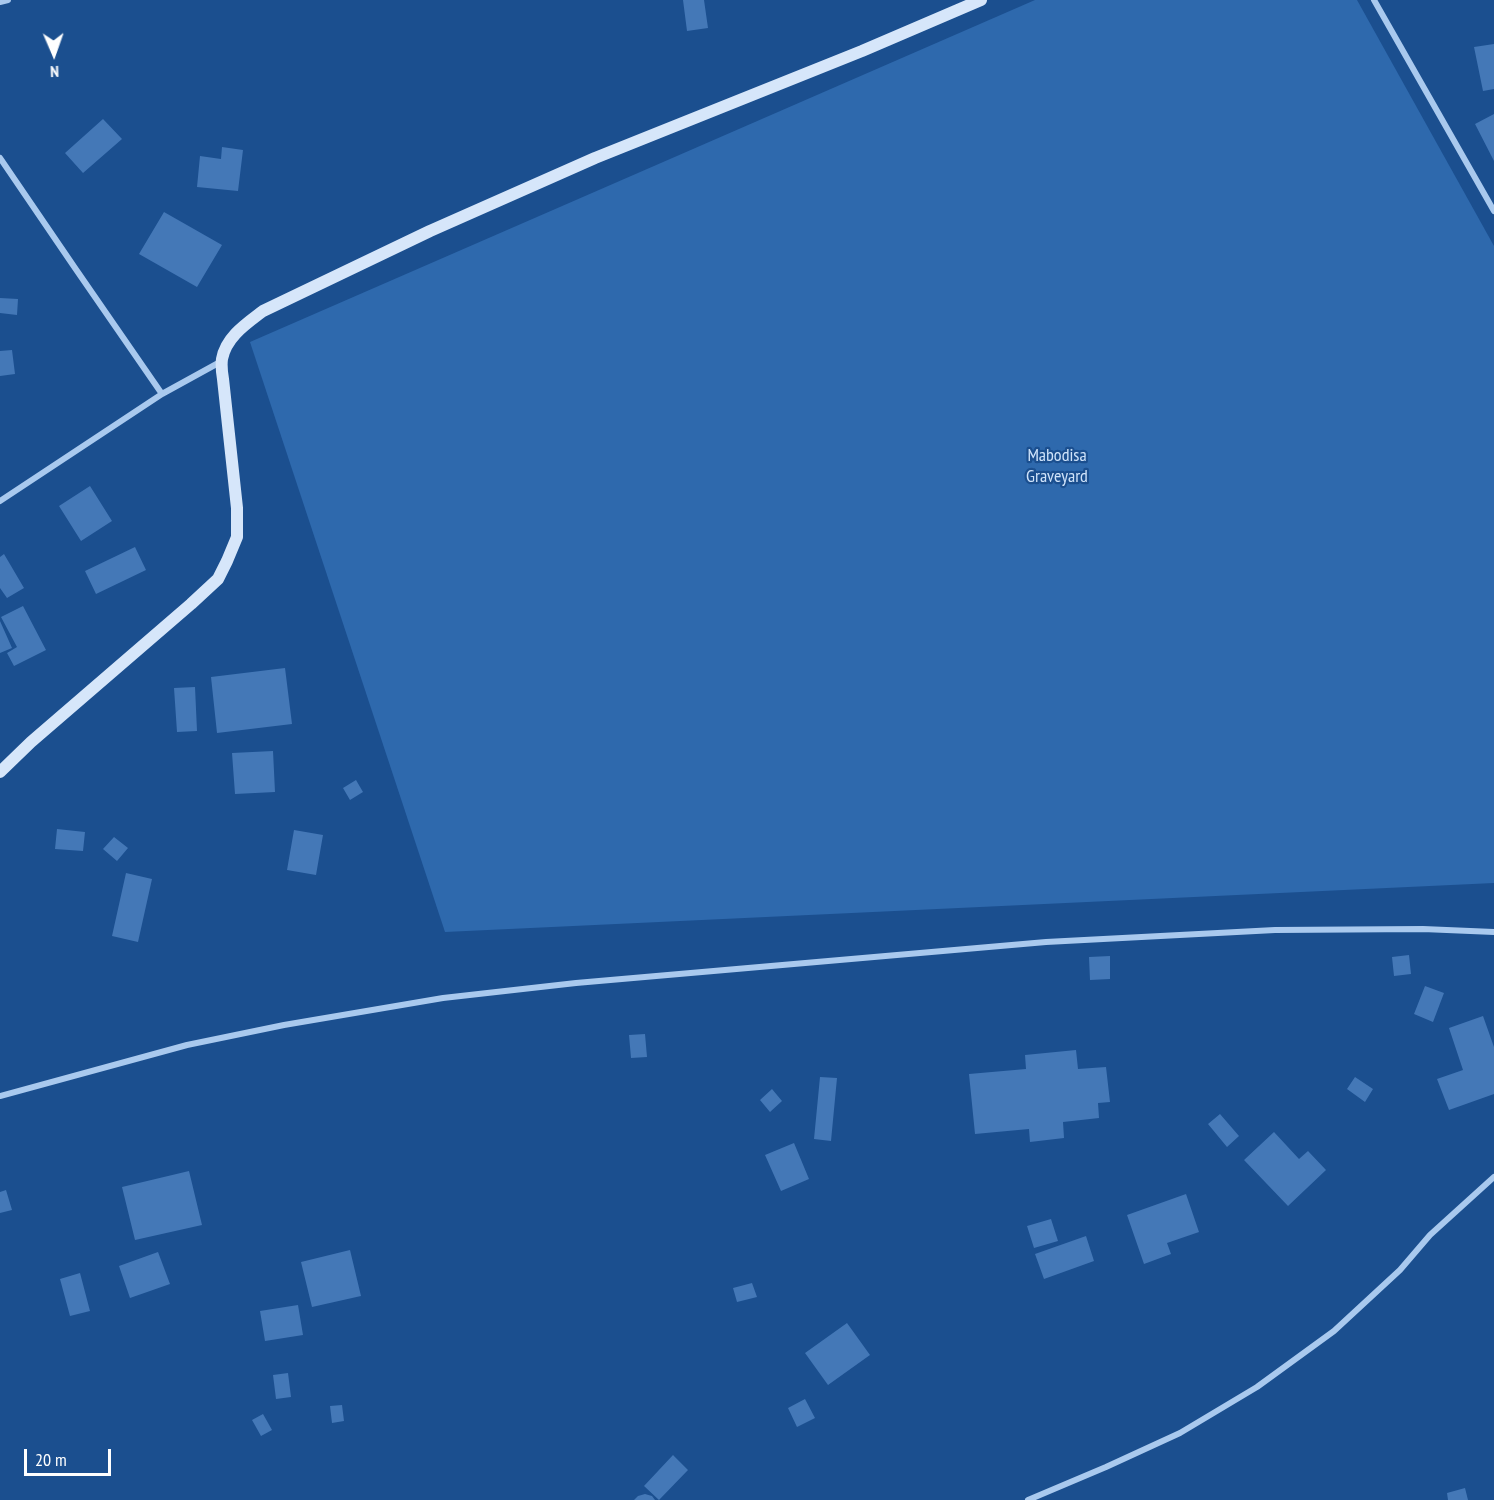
<!DOCTYPE html>
<style>
body{margin:0}
#map{position:relative;width:1494px;height:1500px;overflow:hidden;background:#1b4f8f;font-family:"PT Sans Narrow",sans-serif}
canvas{display:block}
.north{position:absolute;left:24px;top:24px;width:60px;height:60px;-webkit-text-stroke:4px #1b4f8f;paint-order:stroke;rotate:178deg;font-size:16px;font-weight:700;line-height:24px;text-align:center;color:#fff}
.north::after{content:'';display:block;margin:auto;width:21px;height:27px;background:#fff;clip-path:polygon(50% 0,100% 100%,50% 72%,0 100%)}
.scale{position:absolute;left:24px;top:1449px;width:87px;height:27px;box-sizing:border-box;border:3px solid #fff;border-top:0;padding-left:8px;font-size:18px;line-height:21px;white-space:nowrap;color:#fff;-webkit-text-stroke:4px #1b4f8f;paint-order:stroke}
</style>
<div id="map">
<canvas width="1494" height="1500"></canvas>
<div class="north">N</div>
<div class="scale">20 m</div>
</div>
<script>
const context = document.querySelector('canvas').getContext('2d');
context.lineJoin = 'round';
function fillPath(path, color) { context.fillStyle = color; context.fill(path, 'evenodd'); }
function trace(path, color, width, dash) { context.strokeStyle = color; context.lineWidth = width; context.lineCap = dash ? 'butt' : 'round'; context.setLineDash(dash || []); context.stroke(path); }
function label(font, color, halo, rows, align = 'center') {
  context.font = font + ' "PT Sans Narrow",sans-serif'; context.lineWidth = 4.5; context.setLineDash([]); context.textBaseline = 'middle'; context.strokeStyle = halo; context.fillStyle = color; for (const [text, x, y, turn = 0] of rows) {
    context.save(); context.translate(x, y); context.rotate((+turn || 0) * Math.PI / 180); context.textAlign = isNaN(turn) ? turn : align; if (halo) context.strokeText(text, 0, 0); context.fillText(text, 0, 0); context.restore();
  }
}
fillPath(new Path2D(`
 M1035 0H1357L1494 246V883L445 932 250 342Z`), '#2e69ad');
fillPath(new Path2D(`
 M683 0H704L708 28 687 31Z
 M1494 44V89L1483 91 1474 47Z
 M1494 114V161L1475 124Z
 M103 119 122 139 83 173 65 153Z
 M222 147 243 150 238 191 197 187 200 156 221 159Z
 M164 212 222 245 197 287 139 254Z
 M0 298 18 299 17 315 0 313Z
 M12 350 15 374 0 376V351Z
 M90 486 112 521 81 541 59 506Z
 M135 547 146 570 96 594 85 571Z
 M4 554 24 588 7 598 0 588V557Z
 M23 606 46 650 14 666 7 653 17 647 1 617Z
 M0 621 12 648 0 653Z
 M285 668 292 724 217 733 211 677Z
 M195 687 197 731 177 732 174 688Z
 M273 751 275 792 235 794 232 753Z
 M356 780 363 792 350 800 343 788Z
 M57 829 85 832 83 851 55 849Z
 M294 830 323 835 316 875 287 870Z
 M114 837 128 848 117 861 103 849Z
 M126 873 152 879 138 942 112 936Z
 M1409 955 1411 974 1394 976 1392 957Z
 M1110 956V979L1090 980 1089 957Z
 M1425 986 1444 993 1433 1022 1414 1014Z
 M1483 1016 1494 1047V1094L1449 1110 1437 1079 1463 1070 1449 1028Z
 M645 1034 647 1057 631 1058 629 1035Z
 M1076 1050 1078 1069 1106 1067 1110 1102 1098 1103 1099 1118 1063 1122 1064 1138 1030 1142 1029 1129 975 1134 969 1074 1026 1069 1025 1055Z
 M820 1077 837 1078 831 1141 814 1139Z
 M1355 1077 1373 1089 1365 1102 1347 1089Z
 M772 1089 782 1101 770 1112 760 1100Z
 M1220 1114 1239 1136 1227 1147 1208 1124Z
 M1274 1132 1299 1159 1308 1151 1326 1170 1288 1206 1244 1160Z
 M794 1143 809 1179 781 1191 765 1155Z
 M189 1171 202 1225 135 1240 122 1187Z
 M6 1190 12 1210 0 1213V1192Z
 M1186 1194 1199 1232 1167 1243 1171 1254 1144 1264 1127 1215Z
 M1051 1219 1058 1241 1034 1248 1027 1226Z
 M1086 1236 1094 1261 1044 1279 1035 1254Z
 M350 1250 361 1296 312 1307 301 1262Z
 M158 1252 170 1284 130 1298 119 1266Z
 M80 1273 90 1311 70 1316 60 1279Z
 M752 1283 757 1297 737 1302 733 1288Z
 M298 1305 303 1335 265 1341 260 1311Z
 M847 1323 870 1355 828 1385 805 1353Z
 M288 1373 291 1397 276 1399 273 1375Z
 M805 1399 815 1418 797 1427 788 1408Z
 M342 1405 344 1421 332 1423 330 1406Z
 M263 1414 272 1430 261 1436 252 1420Z
 M673 1455 688 1470 659 1500 644 1486Z
 M1465 1488 1468 1500H1448L1447 1493Z
 M645 1494 652 1496 655 1500H634L638 1496Z`), '#4478b7');
trace(new Path2D(`
 M1374 0 1494 211
 M0 2 8 0
 M0 158 75 268 162 394
 M0 501 162 394 222 361
 M0 1096 187 1045 284 1025 443 998 576 983 1046 942 1275 930 1423 929 1494 932
 M1028 1500 1106 1467 1180 1433 1257 1387 1334 1331 1400 1270 1430 1235 1494 1177`), '#a9c9ee', 6);
trace(new Path2D(`
 M0 772 31 742 191 604 218 579 227 561 237 537V508L223 379C222 373 221 366 222 359 226 337 246 324 263 311L430 231 595 158 862 51 981 0`), '#d6e6fa', 12);
label('18px', '#cfe3fa', '#1b4f8f', [
 ["Mabodisa",1057,456],
 ["Graveyard",1057,477]
]);
</script>
